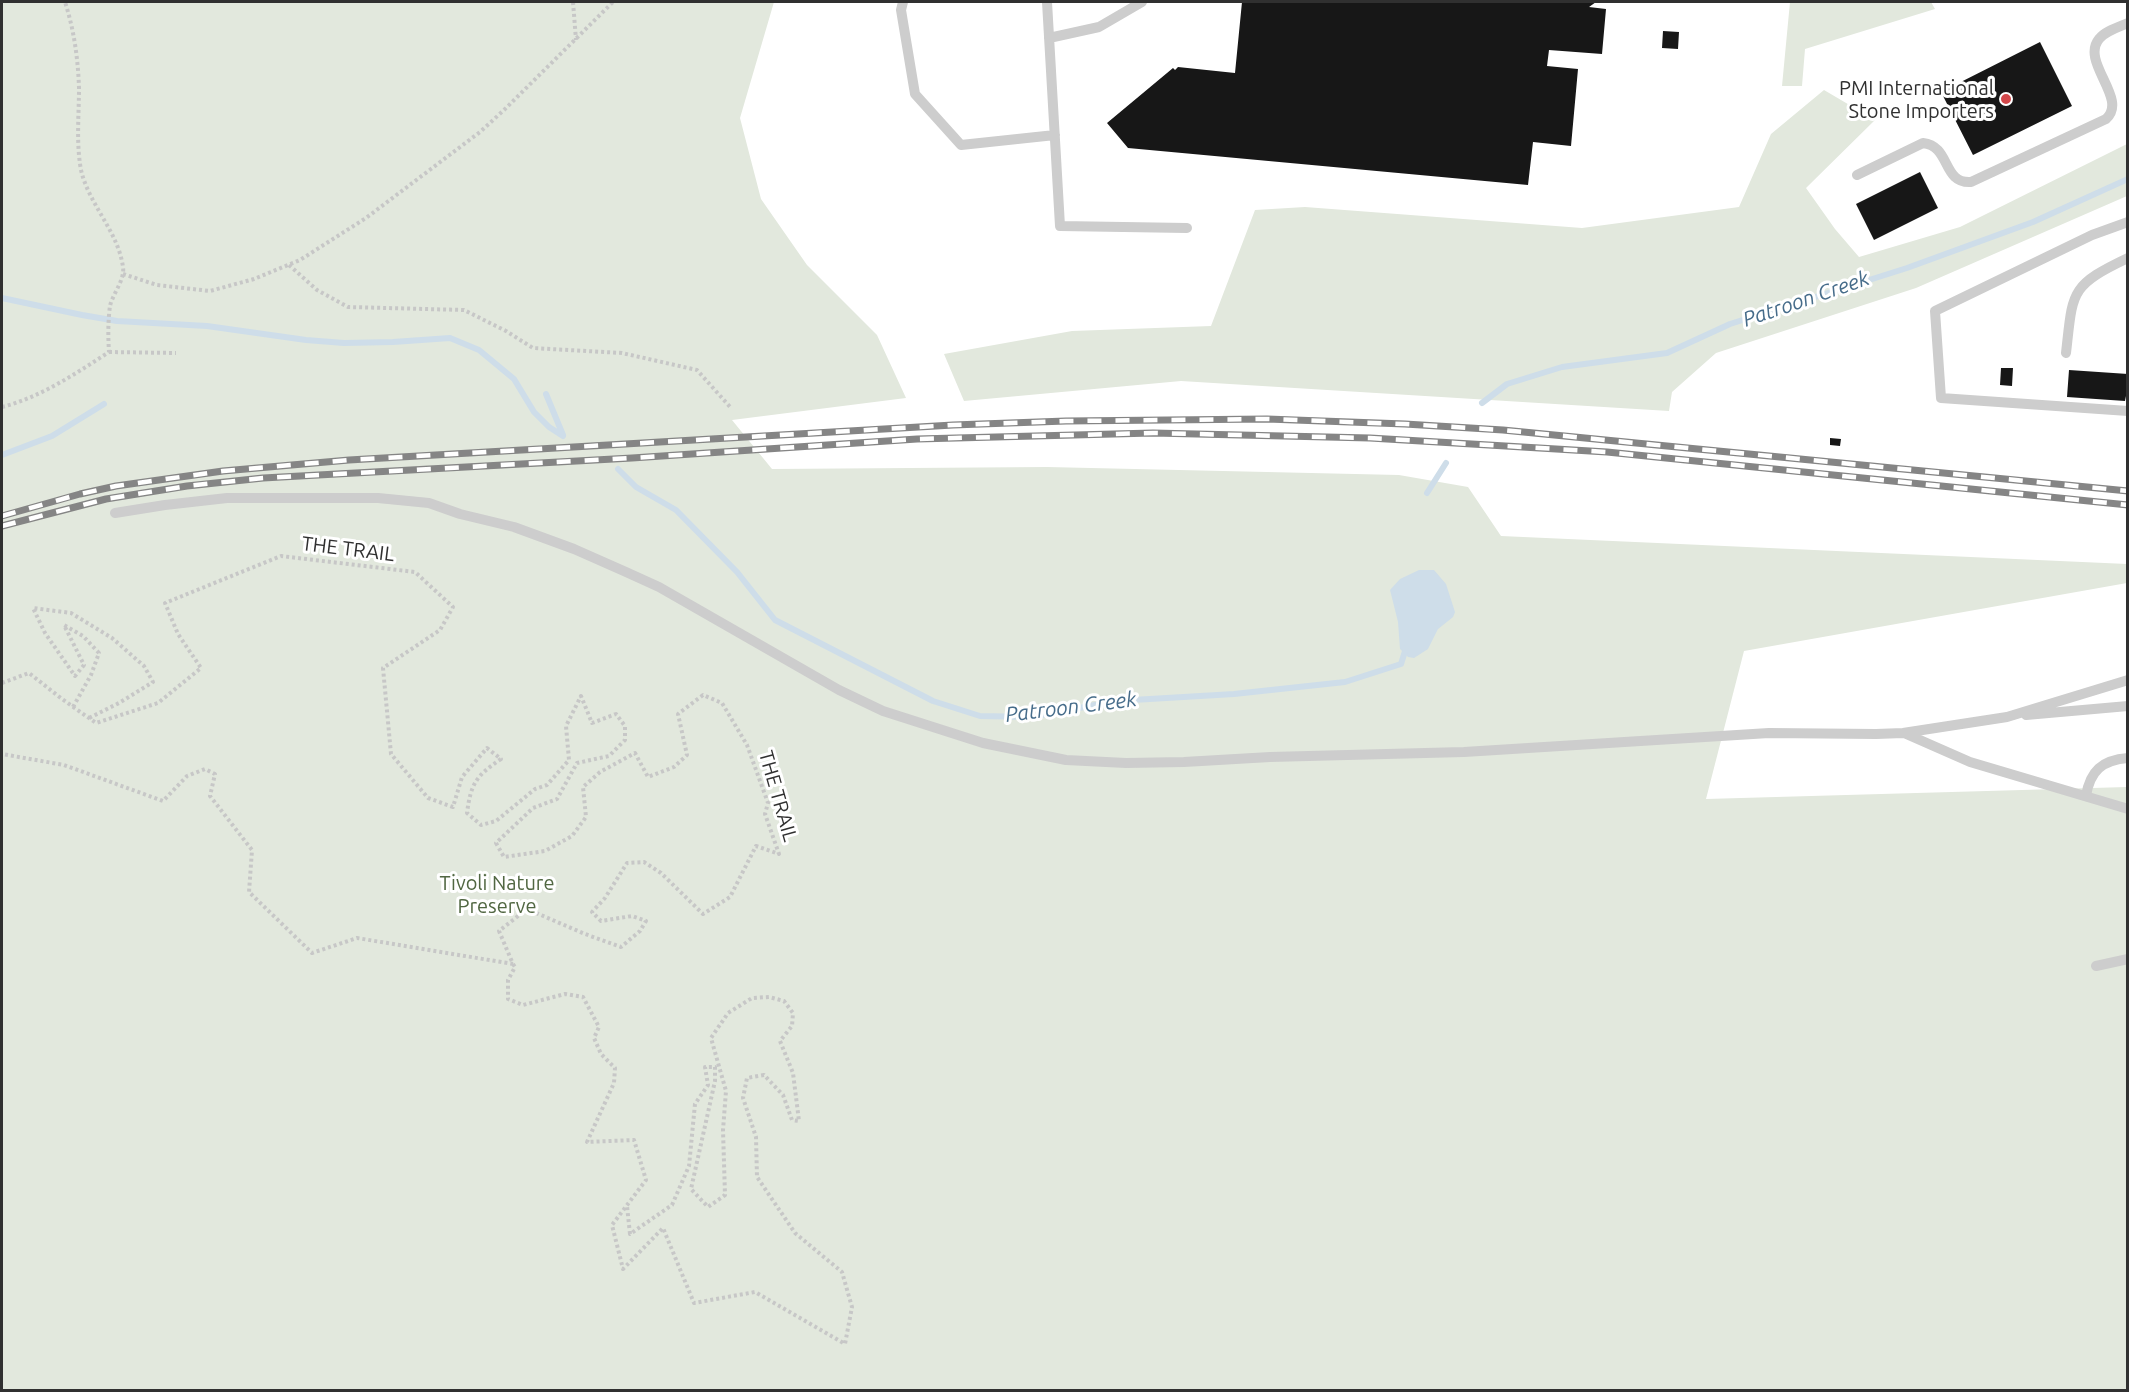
<!DOCTYPE html>
<style>
body{margin:0}
#map{position:relative;width:2129px;height:1392px;overflow:hidden;background:#fff;font-family:Ubuntu,sans-serif}
canvas{display:block}
.frame{position:absolute;inset:0;border:3px solid #303030;pointer-events:none}
</style>
<div id="map">
<canvas width="2129" height="1392"></canvas>
<div class="frame"></div>
</div>
<script>
const context = document.querySelector('canvas').getContext('2d');
context.lineJoin = 'round';
function fillPath(path, color) { context.fillStyle = color; context.fill(path, 'evenodd'); }
function trace(path, color, width, dash) { context.strokeStyle = color; context.lineWidth = width; context.lineCap = dash ? 'butt' : 'round'; context.setLineDash(dash || []); context.stroke(path); }
function label(font, color, halo, rows, align = 'center') {
  context.font = font + ' Ubuntu,sans-serif'; context.lineWidth = 6; context.setLineDash([]); context.textBaseline = 'middle'; context.strokeStyle = halo; context.fillStyle = color; for (const [text, x, y, turn = 0] of rows) {
    context.save(); context.translate(x, y); context.rotate((+turn || 0) * Math.PI / 180); context.textAlign = isNaN(turn) ? turn : align; if (halo) context.strokeText(text, 0, 0); context.fillText(text, 0, 0); context.restore();
  }
}
fillPath(new Path2D(`
 M2 2H774L740 118 761 199 807 265 877 335 906 398 732 420 772 469 1047 467 1399 475 1468 487 1501 536 2127 564V583L1744 651 1706 799 2127 787V1390H2Z
 M1790 2H1931L1935 9 1805 49 1802 86H1782Z
 M1824 90 1875 120 1806 188 1835 229 1859 257 1960 227 2127 144V196L1916 288 1716 353 1672 392 1669 411 1181 381 964 401 944 354 1072 331 1211 326 1255 210 1305 207 1582 228 1739 207 1771 134Z`), '#e2e8dd');
fillPath(new Path2D(`
 M1419 570H1434L1446 584 1455 612 1453 617 1438 629 1428 649 1414 658 1408 657 1400 649 1398 622 1390 590 1400 579Z`), '#cedde9');
trace(new Path2D(`
 M2 298 82 315 117 321 207 326 306 340 344 343 393 342 450 338 479 350 514 379 534 412 549 427 563 436
 M546 394 563 435
 M1482 403 1507 384 1562 367 1667 353 1730 324 1907 268 2033 222 2128 179
 M2 455 52 436 104 404
 M618 469 636 487 676 510 737 572 775 620 933 701 980 716 1032 717 1116 701 1234 694 1345 682 1401 664 1406 648
 M1427 493 1446 463`), '#cedde9', 6);
fillPath(new Path2D(`
 M1242 2H1596L1589 7 1606 9 1602 54 1549 50 1547 66 1578 69 1571 146 1533 142 1528 185 1128 148 1107 123 1173 68 1175 70 1178 67 1235 73Z
 M1663 31 1679 32 1678 49 1662 48Z
 M2040 42 2072 106 1973 155 1941 92Z
 M1920 172 1938 208 1874 240 1856 204Z
 M2001 368H2013L2012 386 2000 385Z
 M2069 370 2128 374V396H2126L2125 401 2067 397Z
 M1830 438 1841 439 1840 446 1830 445Z`), '#171717');
trace(new Path2D(`
 M573 2 576 40
 M289 265 317 290 348 307 464 310 506 331 533 348 622 353 697 370 731 408
 M123 274 157 285 210 291 254 279 300 260 366 218 480 132 504 110 613 2
 M109 352 176 353
 M2 407C41 397 75 374 109 352 108 337 108 320 110 306 113 293 125 280 123 267 118 231 89 205 81 170 76 143 79 115 79 88 78 58 74 30 65 2
 M2 683 29 673 62 699 96 723 158 703 201 668 178 634 165 603 281 556 415 572 453 607 440 630 383 668 391 754 428 798 453 807 462 777 487 748 501 759C476 776 471 783 467 813L481 825 496 821 535 789 547 785 569 760 566 726 581 696 592 723 616 714 625 726V740L609 756 577 763 557 799 533 808 496 843 504 857 545 851 572 836 586 817 583 787 600 772 635 753 648 777 674 767 687 755 678 714 703 695 722 703 747 745 768 803 765 814 779 854 756 846 730 897 703 914 661 873 644 862 627 863 605 898 592 912 601 921 632 916 646 921 640 931 621 947 585 934 527 909 499 931 513 964 357 938 312 953 249 892 252 850 210 796 215 774 205 769 187 776 163 801 64 765 2 754
 M73 707 91 675 99 653 83 636 64 625 84 665 75 676 45 633 33 608 71 613 112 638 144 666 153 682 119 703 89 718
 M513 964 515 967 508 980V999L523 1005 565 994 583 997 599 1027 594 1038 601 1054 615 1068 614 1083 587 1142 634 1140 646 1180 612 1225 623 1269 663 1228 694 1303 755 1292 845 1344 852 1307 842 1272 795 1233 757 1177 756 1137 743 1098 747 1078 764 1075 783 1095 792 1120 799 1121 793 1073 780 1041 792 1026 793 1013 784 1001 769 997 752 998 728 1013 711 1038 726 1091 723 1130 725 1195 708 1207 691 1189 715 1081V1067H705L708 1085 695 1104 689 1166 672 1205 630 1234 627 1206`), '#c7c7c7', 4, [3, 3]);
trace(new Path2D(`
 M903 2 901 10 915 94 961 145 1055 135
 M1047 2 1060 226 1187 228
 M1049 38 1099 27 1142 2
 M1857 175 1923 143C1951 146 1942 184 1971 182L2106 119C2129 99 2080 62 2099 39 2105 31 2119 27 2128 23
 M2128 222 2092 235 1935 311 1941 398 2128 411
 M2066 353C2073 292 2069 286 2128 258
 M115 513 165 505 227 498H378L429 503 460 514 514 527 574 549 626 572 659 587 839 690 883 711 983 743 1066 760 1126 763 1184 762 1270 757 1464 752 1769 733 1876 734 1903 733 2007 717 2128 680
 M2026 715 2128 706
 M1904 733 1970 762 2128 809
 M2086 796C2090 771 2102 760 2128 758
 M2096 966 2128 959`), '#cdcdcd', 10);
const rail = new Path2D(`
 M2 516 80 494 116 486 223 471 349 460 953 425 1066 421 1267 419 1405 424 1503 430 2128 491
 M2 526 106 499 187 486 263 478 632 458 917 439 1153 433 1370 438 1607 452 2128 505`);
trace(rail, '#858585', 7);
trace(rail, '#fff', 4.5, [14]);
for (const [x, y, r, color] of [
 [2006,99,6,"#d2474a"]
]) { const dot = new Path2D(); dot.arc(x, y, r, 0, 2 * Math.PI); context.fillStyle = color; context.fill(dot); trace(dot, '#fff', 2); }
label('20px', '#303030', '#fff', [
 ["PMI International",1994,88],
 ["Stone Importers",1994,111]
], 'right');
label('20px', '#303030', '#fff', [
 ["THE TRAIL",348,549,7],
 ["THE TRAIL",778,796,74]
]);
label('20px', '#516742', '#fff', [
 ["Tivoli Nature",497,883],
 ["Preserve",497,906]
]);
label('italic 21px', '#466c8a', '#fff', [
 ["Patroon Creek",1806,299,-19],
 ["Patroon Creek",1071,707,-7]
]);
</script>
